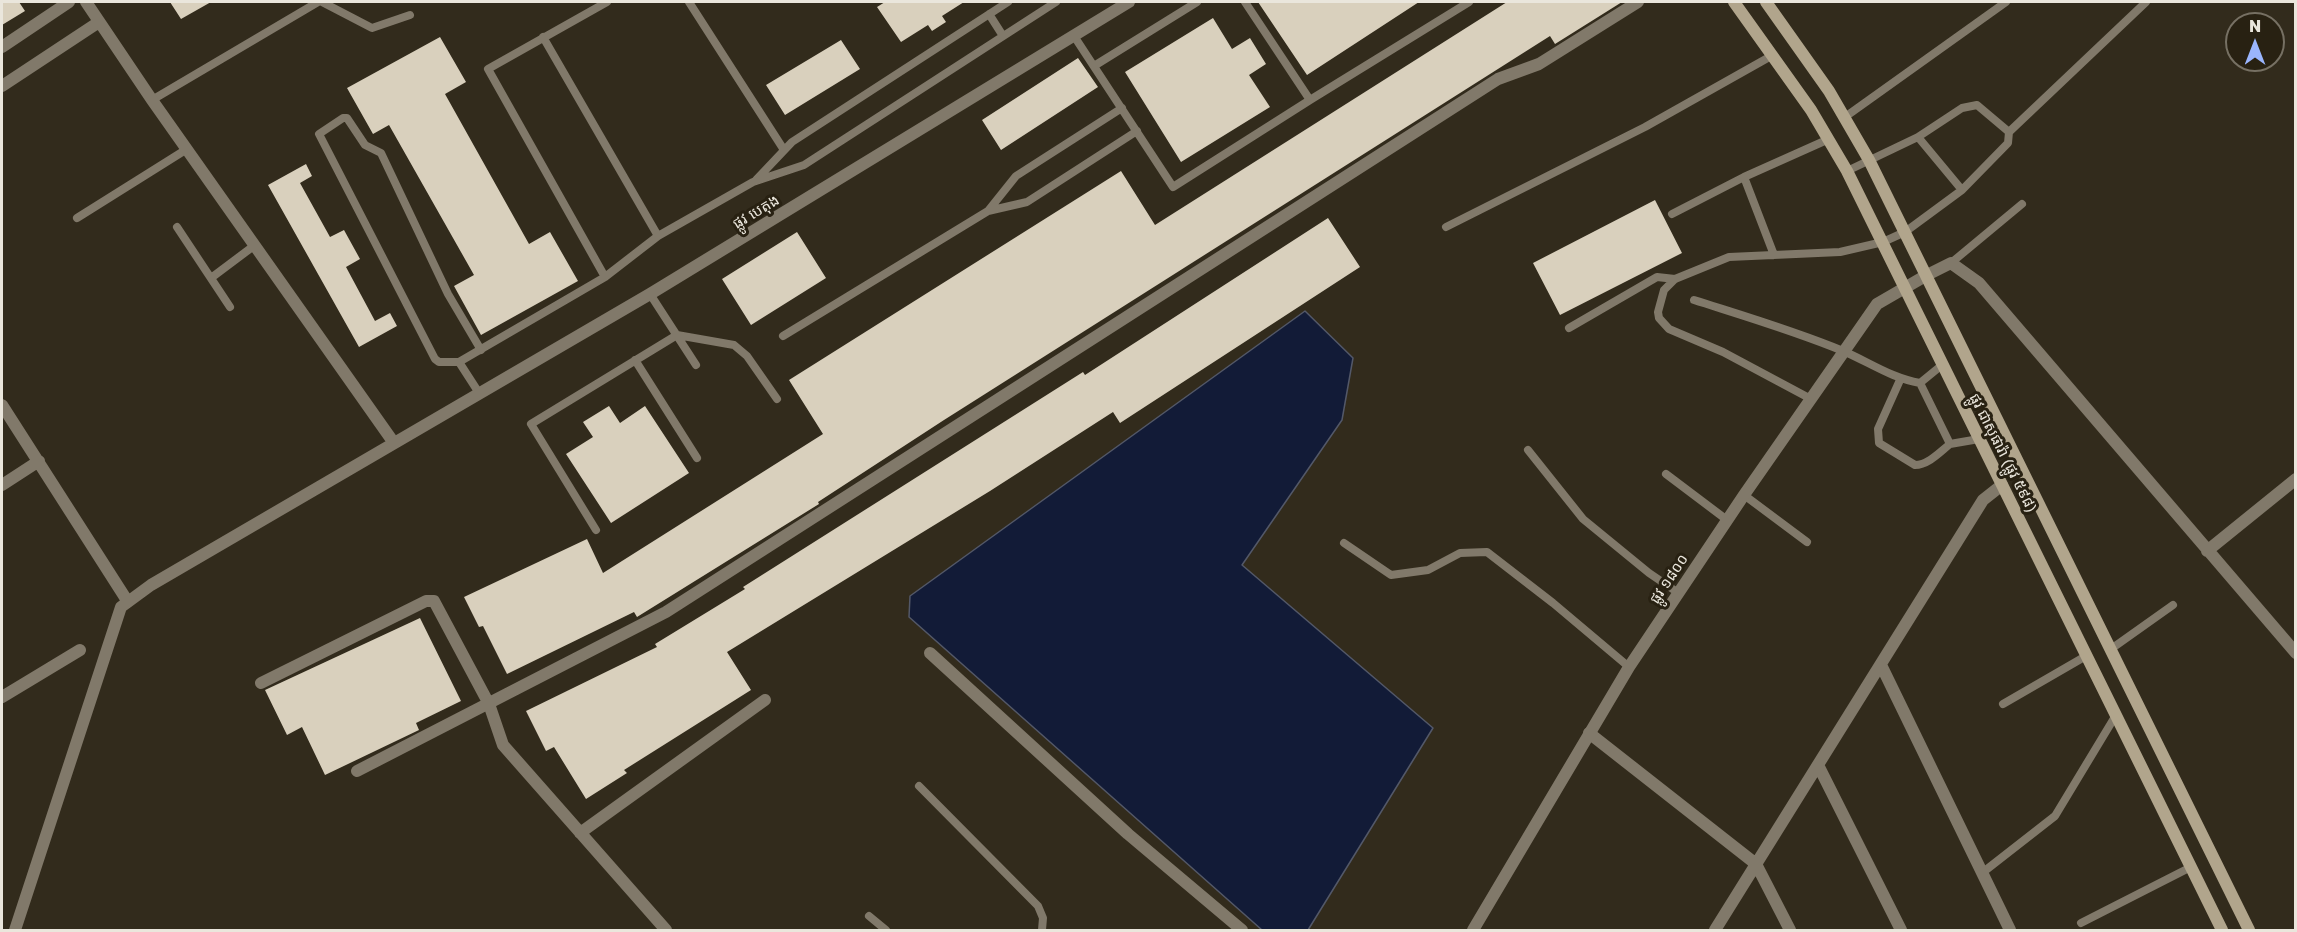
<!DOCTYPE html>
<meta charset="utf-8">
<style>
body{margin:0}
#map{position:relative;width:2297px;height:932px;overflow:hidden;background:#322b1c;font-family:"Golos Text",sans-serif}
canvas{display:block}
.frame{position:absolute;inset:0;border:3px solid #eae6dc;pointer-events:none}
.north{position:absolute;left:2225px;top:12px;width:60px;height:60px;box-sizing:border-box;background:#282112;border:2px solid #767063;border-radius:50%;rotate:0deg;font-size:16px;font-weight:700;line-height:24px;text-align:center;color:#eae6dc}
.north::after{content:'';display:block;margin:auto;width:21px;height:27px;background:#9ab5fd;clip-path:polygon(50% 0,100% 100%,50% 72%,0 100%)}
</style>
<div id="map">
<canvas width="2297" height="932"></canvas>
<div class="frame"></div>
<div class="north">N</div>
</div>
<script>
const context = document.querySelector('canvas').getContext('2d');
context.lineJoin = 'round';
function fillPath(path, color) { context.fillStyle = color; context.fill(path, 'evenodd'); }
function trace(path, color, width, dash) { context.strokeStyle = color; context.lineWidth = width; context.lineCap = dash ? 'butt' : 'round'; context.setLineDash(dash || []); context.stroke(path); }
function label(font, color, halo, rows, align = 'center') {
  context.font = font + ' "Golos Text","Noto Sans Khmer",sans-serif'; context.lineWidth = 6; context.setLineDash([]); context.textBaseline = 'middle'; context.strokeStyle = halo; context.fillStyle = color; for (const [text, x, y, turn = 0] of rows) {
    context.save(); context.translate(x, y); context.rotate((+turn || 0) * Math.PI / 180); context.textAlign = isNaN(turn) ? turn : align; if (halo) context.strokeText(text, 0, 0); context.fillText(text, 0, 0); context.restore();
  }
}
const water = new Path2D(`
 M1305 311 1353 358 1342 420 1242 565 1433 728 1308 930H1262L909 617 910 596Z`);
fillPath(water, '#121b37');
trace(water, '#535868', 1.5);
fillPath(new Path2D(`
 M2 2H19L25 11 2 25Z
 M170 2H211L181 19Z
 M885 2H964L942 16 946 22 932 31 928 25 901 42 877 7Z
 M1258 2H1419L1307 75Z
 M1507 2H1622L1555 44 1550 36 944 420 818 502 819 504 637 617 634 612 507 674 483 626 479 627 464 597 587 539 603 573 823 434 789 380 1121 171 1155 225Z
 M1213 18 1232 49 1250 38 1266 64 1249 75 1270 107 1181 162 1125 72Z
 M440 37 466 82 445 94 529 244 550 232 578 281 481 335 454 286 474 275 389 125 373 134 347 88Z
 M841 40 860 69 785 115 766 85Z
 M1078 58 1098 87 1001 150 982 120Z
 M306 164 312 176 300 183 330 237 344 230 360 259 346 267 375 321 390 313 397 326 359 347 268 185Z
 M1655 200 1682 253 1560 315 1533 263Z
 M1328 218 1360 267 1120 423 1113 412 990 491 727 652 751 690 624 770 627 773 586 799 554 747 546 751 526 711 657 647 655 644 745 589 743 587 1083 372 1085 375Z
 M797 232 826 278 751 325 722 279Z
 M609 406 620 423 645 406 689 473 611 523 566 454 593 437 583 422Z
 M420 618 461 701 416 723 419 730 325 775 302 727 287 735 265 690Z`), '#d9d0bd');
trace(new Path2D(`
 M322 2 372 28 410 15
 M689 2 784 150
 M1245 2 1310 100 1469 2
 M989 14 1003 36
 M1074 36 1173 187 1310 100
 M543 37 658 236
 M1094 66 1197 2
 M152 100 318 2
 M1845 117 2006 2
 M1918 137 1962 108 1977 105 2009 132
 M1847 171 1918 137 1962 190
 M1744 177 1774 255
 M756 180 792 142 1008 2
 M988 211 1016 176 1122 108
 M1672 214 1744 177 1829 139
 M77 218 187 149
 M177 227 230 307
 M1446 227 1645 127 1773 55
 M1951 263 2022 204
 M605 277 488 69 607 2
 M211 278 255 245
 M650 294 696 365
 M1694 300C1744 316 1795 331 1843 351 1869 362 1891 378 1920 383L1942 365
 M1569 328 1657 277 1675 279
 M783 336 988 211 1027 202 1137 131
 M635 360 697 458
 M459 362H439L435 359 319 134 343 118H347L365 145 381 153 448 294 481 350
 M1900 380 1878 429 1879 443 1915 465C1928 465 1940 452 1950 444
 M1920 383 1950 444 1979 439
 M479 393 459 362 605 277 658 236 753 182 804 165 1056 2
 M1811 399 1723 352 1669 329 1659 318 1658 312 1664 290 1675 279 1729 257 1840 252 1883 242 1905 232 1962 190 2008 143 2009 132 2146 2
 M1528 450 1583 519 1649 573 1677 592
 M1666 474 1727 520
 M1744 495 1807 542
 M596 530 531 424 677 335 734 345 747 356 777 399
 M1344 543 1391 575 1428 570 1460 553 1487 552 1553 603 1629 667
 M2111 649 2173 605
 M2003 704 2086 656
 M919 786 1038 906 1043 918 1042 930
 M1982 873 2055 816 2116 715
 M869 916 886 930
 M2081 923 2191 867`), '#81796a', 8);
trace(new Path2D(`
 M86 2 152 100 394 443
 M2 47 69 2
 M2 86 99 22
 M1927 275 1951 263 1979 283 2296 653
 M2 405 128 602
 M2 485 39 461
 M2207 551 2296 479
 M930 653 1128 834 1242 930
 M1881 665 2010 930
 M261 683 426 601H434L489 704 503 745 666 930
 M2 697 80 650
 M1589 733 1756 864 1790 930
 M1818 765 1901 930
 M357 771 666 612 1498 79 1539 64 1638 2
 M580 833 765 700
 M15 930 121 607 151 585 650 294 1129 2
 M1715 930 1983 500 2002 485`), '#81796a', 12);
trace(new Path2D(`
 M1473 930 1629 667 1744 495 1877 304 1927 275`), '#81796a', 12);
trace(new Path2D(`
 M1734 2 1811 110 1847 171 2222 930
 M1766 2 1829 91 1869 160 2249 930`), '#b1a58c', 12);
label('15px', '#eae6dc', '#282112', [
 ["ផ្លូវ បេតុង",756,212,-31],
 ["ផ្លូវ ជាសុផារ៉ា (ផ្លូវ ៥៩៨)",2003,453,63],
 ["ផ្លូវ ១៨០០",1669,579,-56]
]);
</script>
